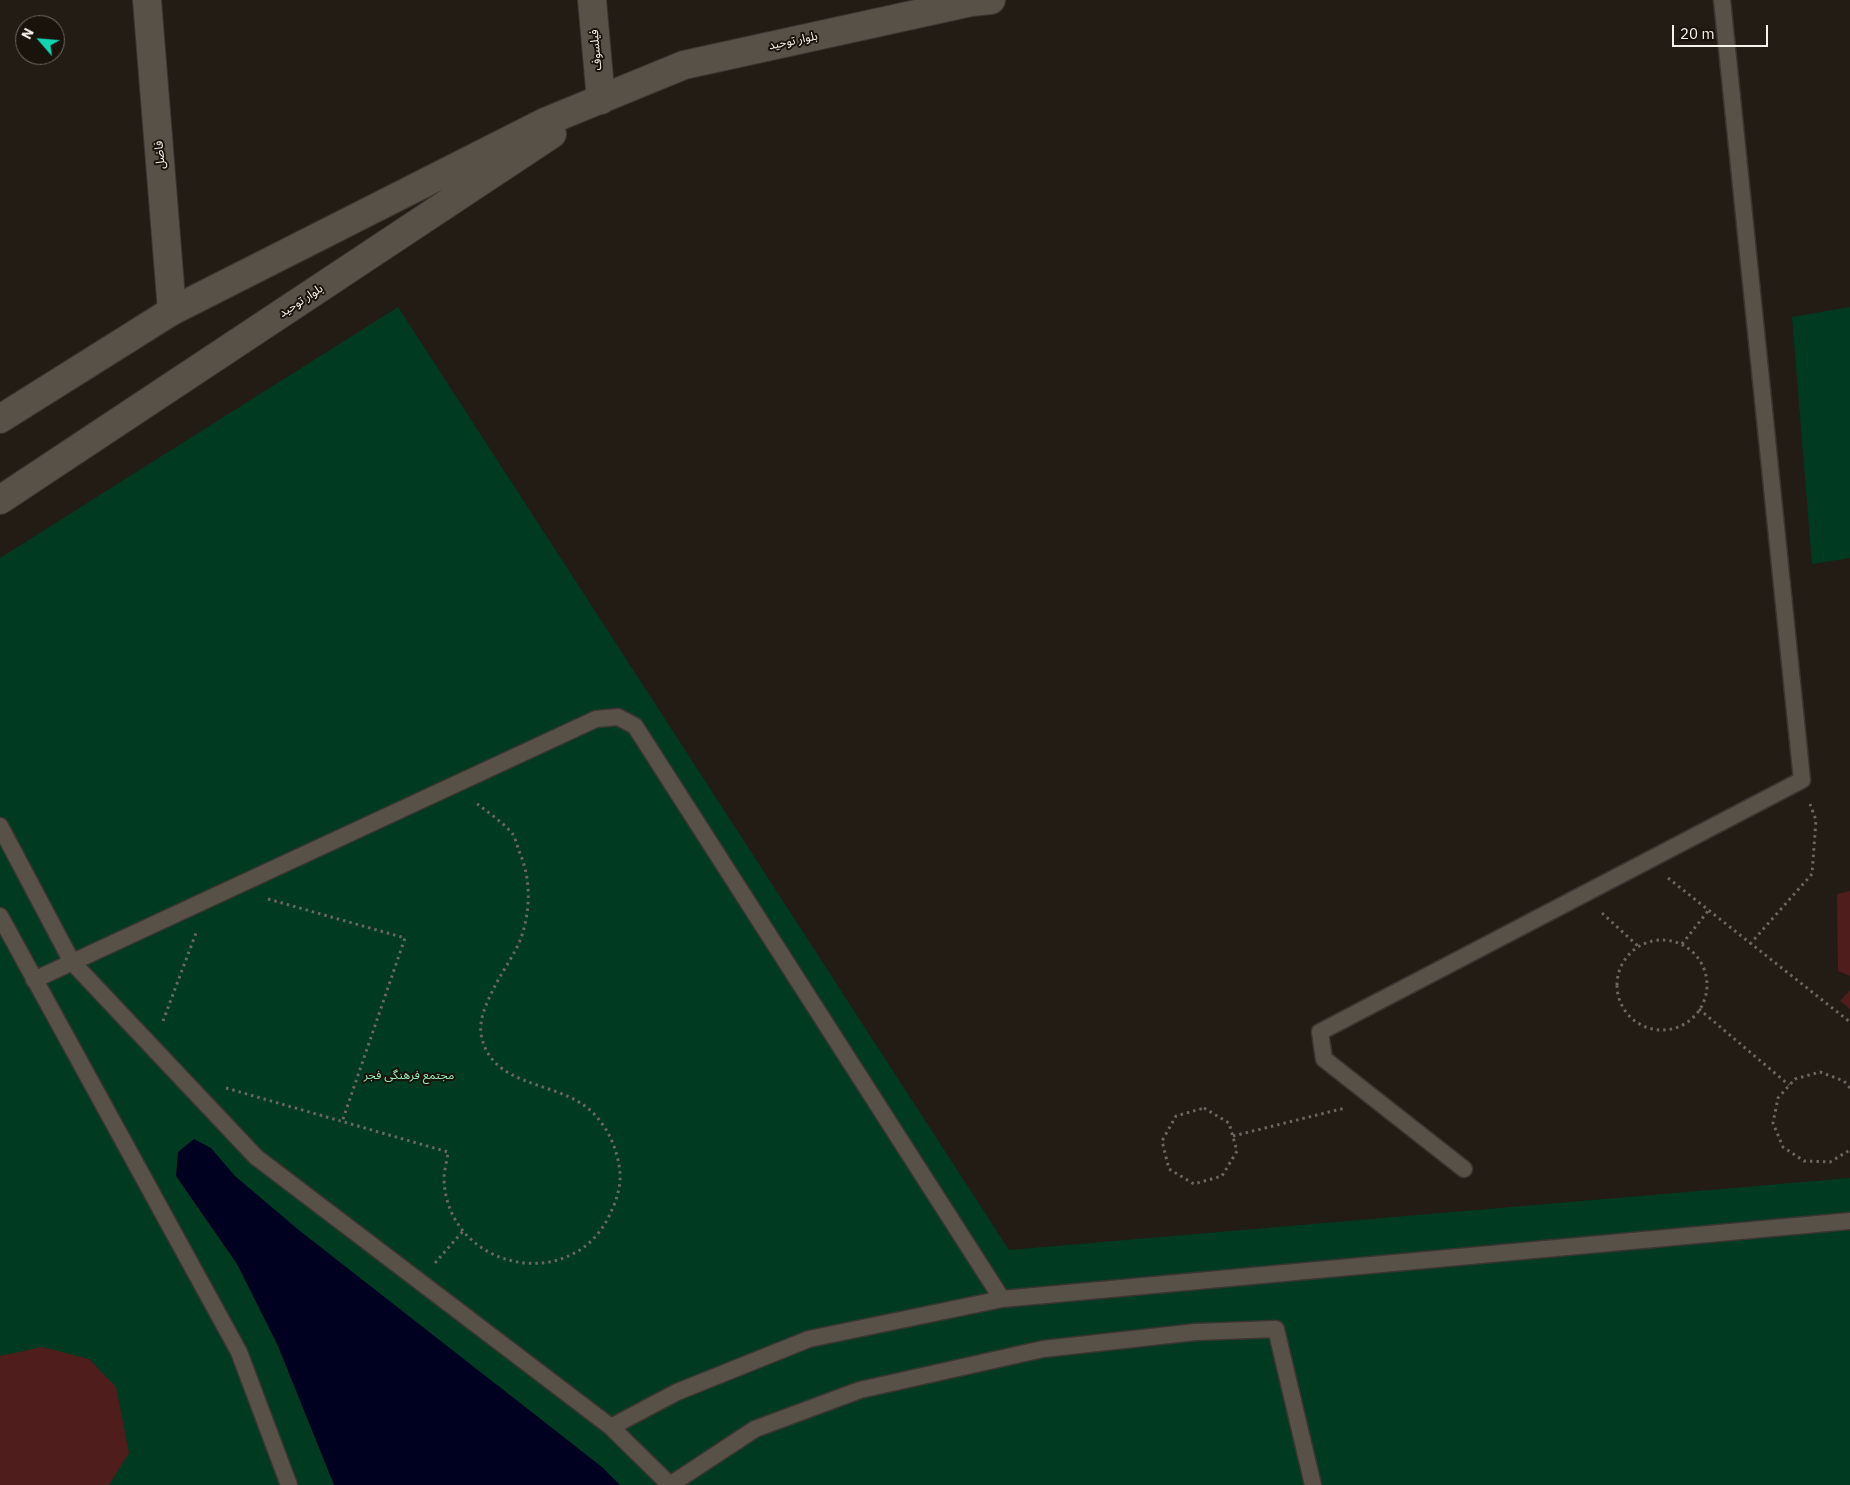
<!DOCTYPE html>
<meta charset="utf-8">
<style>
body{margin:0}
#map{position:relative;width:1850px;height:1485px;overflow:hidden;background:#221c14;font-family:"IBM Plex Sans",sans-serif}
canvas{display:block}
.north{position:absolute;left:15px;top:15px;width:50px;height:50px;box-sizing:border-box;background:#19130b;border:1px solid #716c65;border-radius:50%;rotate:297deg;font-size:14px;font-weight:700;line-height:20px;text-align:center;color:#f5f1eb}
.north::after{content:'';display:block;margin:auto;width:18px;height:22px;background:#13d5b3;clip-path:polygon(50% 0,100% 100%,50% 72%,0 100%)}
.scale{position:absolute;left:1672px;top:25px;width:96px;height:22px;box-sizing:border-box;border:2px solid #f5f1eb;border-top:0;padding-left:6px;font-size:15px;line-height:18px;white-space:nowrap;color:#f5f1eb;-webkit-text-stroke:4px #19130b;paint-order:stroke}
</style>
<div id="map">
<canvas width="1850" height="1485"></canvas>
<div class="north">N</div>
<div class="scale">20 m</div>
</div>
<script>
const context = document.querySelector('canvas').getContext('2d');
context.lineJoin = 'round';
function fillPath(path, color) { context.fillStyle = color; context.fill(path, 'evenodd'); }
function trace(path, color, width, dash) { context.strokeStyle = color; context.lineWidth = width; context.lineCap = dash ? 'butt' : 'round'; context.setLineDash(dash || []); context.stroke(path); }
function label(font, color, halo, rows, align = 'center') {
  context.font = font + ' "IBM Plex Sans","Noto Sans Arabic",sans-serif'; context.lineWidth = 4; context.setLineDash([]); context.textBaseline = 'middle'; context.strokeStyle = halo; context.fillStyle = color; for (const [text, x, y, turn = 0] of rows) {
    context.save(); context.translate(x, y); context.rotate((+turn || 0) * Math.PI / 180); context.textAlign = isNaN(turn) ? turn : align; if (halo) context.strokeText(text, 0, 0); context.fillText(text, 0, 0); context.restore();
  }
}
fillPath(new Path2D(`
 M398 307 1009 1250 1850 1178V1485H0V558Z
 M1850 307V558L1812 564 1792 317Z`), '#003b21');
fillPath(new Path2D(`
 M194 1139 211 1148 235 1176 300 1231 602 1467 620 1485H334L278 1346 237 1264 176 1176 178 1152Z`), '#000121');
fillPath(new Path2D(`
 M1850 891V976L1838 971 1837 894Z
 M1850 990V1009L1840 1001Z
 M42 1347 89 1359 116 1387 129 1453 109 1485H0V1356Z`), '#4f1d1b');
const service = new Path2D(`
 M0 826 72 962 256 1157 611 1427 670 1485
 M0 916 239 1352 289 1485
 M34 980 596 719 618 717 635 726 1002 1299 1850 1221
 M1464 1169 1324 1059 1320 1032 1802 780 1722 0
 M611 1427 677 1392 809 1339 1002 1299
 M670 1485 755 1429 860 1390 1043 1349 1196 1332 1276 1329 1313 1485`);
const minor = new Path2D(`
 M147 0 172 311
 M592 0 601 100`);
const secondary = new Path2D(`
 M0 419 172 311 545 122 684 65 971 2 991 0
 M0 500 552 134`);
trace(service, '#3a3531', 19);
trace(minor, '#3a3531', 30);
trace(secondary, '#3a3531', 30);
trace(new Path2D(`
 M1668 878 1850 1022
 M268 899 405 938 342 1122
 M1602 913 1639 947
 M1617 985a45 45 0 1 1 90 0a45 45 0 1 1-90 0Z
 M1682 944 1708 911
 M1750 944 1812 874 1816 820 1810 804
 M1699 1009 1789 1085
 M163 1021 196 933
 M226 1088 448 1152C447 1161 444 1171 444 1179 447 1270 573 1296 610 1214 616 1202 621 1187 620 1173 618 1147 604 1118 582 1104 548 1081 490 1085 481 1034 479 1017 488 1000 495 986 503 970 515 954 521 938 531 909 531 878 519 851 517 845 515 837 512 833 502 822 488 812 476 803
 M1850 1088 1844 1081 1820 1072 1795 1079 1778 1098 1773 1123 1783 1147 1804 1161 1830 1162 1850 1150
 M1204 1108 1229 1123 1237 1151 1222 1176 1194 1184 1169 1169 1162 1141 1176 1116Z
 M1233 1136 1345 1108
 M435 1263 463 1231`), '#6b665f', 3, [2.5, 4]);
trace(service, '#585147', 16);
trace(minor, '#585147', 28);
trace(secondary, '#585147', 28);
label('12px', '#f5f1eb', '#19130b', [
 ["بلوار توحید",793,41,-12],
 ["فیلسوف",596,50,-95],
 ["فاضل",160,155,-95],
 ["بلوار توحید",301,301,-33]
]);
label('12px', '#97eaba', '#19130b', [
 ["مجتمع فرهنگی فجر",409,1076]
]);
</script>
